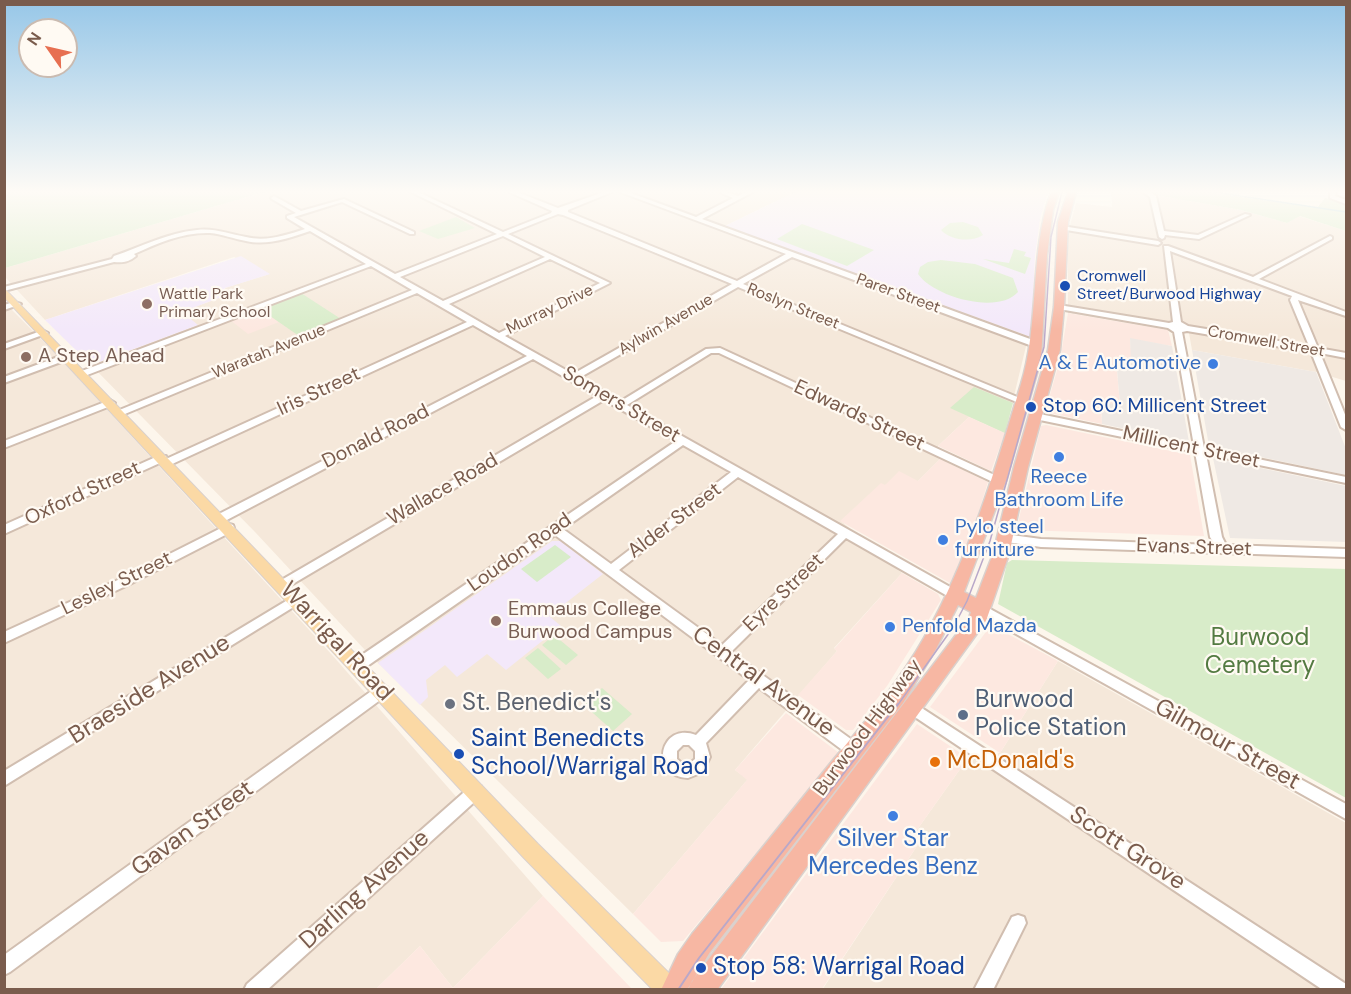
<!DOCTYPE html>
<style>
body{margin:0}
#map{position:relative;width:1351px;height:994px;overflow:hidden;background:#fdf6ec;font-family:"DM Sans",sans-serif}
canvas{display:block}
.frame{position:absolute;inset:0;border:6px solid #7a5c4d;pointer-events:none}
.north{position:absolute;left:18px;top:18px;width:60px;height:60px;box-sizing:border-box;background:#fffaf3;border:2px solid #cabbb1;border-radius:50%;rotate:304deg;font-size:16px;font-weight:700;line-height:24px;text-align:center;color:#7a5c4d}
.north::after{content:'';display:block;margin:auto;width:21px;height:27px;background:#e76f51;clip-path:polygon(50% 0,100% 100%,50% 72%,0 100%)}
</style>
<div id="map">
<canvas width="1351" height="994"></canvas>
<div class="frame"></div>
<div class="north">N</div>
</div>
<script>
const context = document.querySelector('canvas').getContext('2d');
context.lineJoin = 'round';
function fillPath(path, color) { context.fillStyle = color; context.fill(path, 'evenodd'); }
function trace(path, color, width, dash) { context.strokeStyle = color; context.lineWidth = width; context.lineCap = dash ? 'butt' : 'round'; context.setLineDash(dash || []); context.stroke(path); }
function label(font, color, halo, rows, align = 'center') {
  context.font = font + ' "DM Sans",sans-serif'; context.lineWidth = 4.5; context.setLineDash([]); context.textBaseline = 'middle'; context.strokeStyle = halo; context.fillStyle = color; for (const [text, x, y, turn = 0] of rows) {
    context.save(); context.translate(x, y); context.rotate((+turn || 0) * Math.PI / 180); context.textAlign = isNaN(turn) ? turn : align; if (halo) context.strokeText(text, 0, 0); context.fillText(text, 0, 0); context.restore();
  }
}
fillPath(new Path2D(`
 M264 192H795L725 226 1028 338 1005 433 969 417 938 446 940 459 918 481 884 485 841 521 902 573 834 648 837 651 735 770 748 779 633 914 365 650 255 532 91 365 197 325 181 312 224 296 225 288 269 274 234 257 45 320 5 277V268Z
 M1111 192H1149L1155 195 1241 210 1287 223 1299 216 1346 231V381L1316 372 1192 350 1189 333 1068 313V233L1076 203 1112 207Z
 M4 302 55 353 333 656 543 896 453 988 420 946 376 989H5Z
 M1058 661 1346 823V989L822 990 921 840 914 834 968 758 1000 753Z`), '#f5e8da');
fillPath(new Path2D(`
 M260 309 279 322 248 334 230 320Z
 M1068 313 1168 330 1172 346 1130 339 1132 361 1116 358 1120 406 1101 402 1102 424 1045 412 1060 360Z
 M969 417 1005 433 991 471 938 446Z
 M1046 425 1190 455 1204 536 1020 530 1017 527 1041 426Z
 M940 459 988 482 973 531 950 583 840 521 881 483 885 485 899 471 918 481Z
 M902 573 938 594 941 600 887 686 853 730H846L798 695 837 651 834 649Z
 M991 625 1058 661 1000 753 930 707Z
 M786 713 839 753 683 941 661 942 633 914 747 780 735 770Z
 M917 724 968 758 914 834 921 840 822 989H721Z
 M543 896 632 989H376L420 946 453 988Z`), '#fde8e0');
fillPath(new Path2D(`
 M1130 338 1172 346 1189 442 1102 424 1101 402 1120 405 1116 358 1131 361Z
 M1192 350 1316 372 1346 449V475L1209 446Z
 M1213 458 1346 486V542L1230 538Z`), '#efe9e4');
fillPath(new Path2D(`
 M795 192H1048L1040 219 1035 256 1031 337 725 226Z
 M241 256 270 274 225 288 224 296 182 312 198 325 91 365 45 320Z
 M552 541H560L603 574 549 616 561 626 506 670 487 654 457 677 445 665 426 680 428 697 420 705 378 663Z`), '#f3e8fa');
fillPath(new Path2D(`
 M5 192H264L5 268Z
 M1149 192H1208L1317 208 1325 198 1346 203V231L1300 216 1287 223 1241 210 1155 195Z
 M456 217 475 228 438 239 419 231Z
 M963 222 978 227 983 235C971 243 950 240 941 230L950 223Z
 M802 224 874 250 847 266 777 239Z
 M1014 249 1026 252 1024 256 1031 258 1025 274 983 259 1009 263Z
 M941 260 975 264 1013 278 1018 292C998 315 934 297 918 274L920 267 928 262Z
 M301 293 341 319 299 336 260 309Z
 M974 387 1013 403 1005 433 950 408Z
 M555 545 571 557 537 582 521 569Z
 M1012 560 1346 569V798L998 604 1007 563Z
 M554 635 578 655 566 665 542 645Z
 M538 648 561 669 548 679 525 658Z
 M602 688 632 714 613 731 583 704Z`), '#d8ecc9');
trace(new Path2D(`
 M1214 192 1346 212
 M4 199 10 192`), '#a5d3da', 1.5);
const minor = new Path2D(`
 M411 192H418L503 232 551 213 552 211 509 192H517L558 208 604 192H612L568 210V212L737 281 786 254 620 192H628L696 217 733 198 719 192H727L738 196 746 192H753L702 219 1041 343V347H1035L792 257 743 284 1027 401 1022 404 1019 403 738 287 579 378 621 401 706 349 720 348 1003 479 1004 481 1003 483H995L719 353H711L627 405 959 592 961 595 959 598 955 600 951 598 846 538 731 652 859 745 861 750 859 755 854 757 849 755 759 688 706 743 710 757 703 772 688 778C648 776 660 721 696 735L749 680 555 535 363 669 358 670 353 669 351 665 353 661 676 441 604 400 286 588 282 590 278 588 276 585 278 582 597 396 533 359 223 522H215L214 519 215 516 527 356 473 325 170 465H162V462L4 534V525L158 456H166V459L467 322 417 293 120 416 115 413 117 411 412 290 371 266 82 377 79 376V372L366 264 310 231C290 238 267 246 246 241 233 239 223 234 210 233 183 232 158 243 134 254L136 256C129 262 123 263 114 262L4 291V287L112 259 114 256C141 247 167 233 197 230 215 228 229 234 246 237 266 242 287 235 305 229L287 218V216L296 213 272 199 271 198 274 196 301 211 344 199 414 232V234H410L342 202 294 217 395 274 497 234ZM558 214 563 215 732 284 573 374 505 336 610 283 508 234ZM503 236 545 257 443 301 400 277ZM550 259 600 283 499 333 449 304ZM683 445 731 472 611 564 563 529ZM738 477 838 534 722 645 619 570ZM683 745H689L695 751V759L689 764H683L677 759V751Z
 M1143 192H1150L1156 196 1164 231 1198 235 1245 214 1250 215 1199 239 1165 235 1164 238 1162 239 1159 237 1150 197Z
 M1330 192H1336L1335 196 1346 200V204L1330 198Z
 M1062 226 1158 241 1161 243 1158 245 1060 229V227Z
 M1330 236 1332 237V239L1259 279 1346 312V316L1298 300 1318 348 1346 353V358L1320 353 1346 417V430L1341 427 1311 352 1187 331 1182 332 1204 448 1346 477V483L1206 454 1222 537 1226 545 1346 549V557L1041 547 1000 541 998 538 1000 535 1004 534 1041 539 1215 545 1210 537 1195 452 1035 419 1030 416 1035 413 1194 446 1174 332 1168 328 1059 309 1055 307 1059 305 1169 323 1173 322 1164 246H1168L1253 277ZM1170 251 1292 296 1290 300 1309 346 1188 326 1181 322Z
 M14 302 21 304 4 310V305Z
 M41 331H44L48 333 4 349V344Z
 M66 354 70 357 69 359 4 383V377Z
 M110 400 115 403 113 405 4 448V441Z
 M229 524 233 525 234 528 233 531 128 585 4 643V632L120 579Z
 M296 595 300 597 302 600 300 603 4 786V771Z
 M981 604 1346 804V819L977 612 975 609 977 606Z
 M382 685 387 687 389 691 387 695 10 972 4 975V955L377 687Z
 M914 703 1346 984V990H1323L909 713 907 709 909 705Z
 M476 784 481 786 483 791 481 796 267 990H244L247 984 471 786Z
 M1018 915 1024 917 1026 923 993 990H974L1012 917Z`);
const major = new Path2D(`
 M4 288 538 844 678 982 681 990H653L524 858 4 297Z`);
const highway = new Path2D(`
 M1051 192H1059L1053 210 1047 255 1041 359 1006 481 964 592 976 598 993 554 1014 467 1048 350 1054 307 1058 222 1068 192H1076L1068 222 1064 307 1060 350 1028 467 1009 554 986 621 717 990H688L692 981 969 618 971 612 958 605 936 649 903 703 710 952 687 990H661L678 954 692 934C738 878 784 821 829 765 863 724 898 684 924 638 969 558 995 471 1021 384 1040 322 1029 254 1051 192Z`);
trace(minor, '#d1beb0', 4);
trace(major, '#dad1cd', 2);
trace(highway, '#dad1cd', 3);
fillPath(minor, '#fff');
fillPath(major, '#fbd9a5');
fillPath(highway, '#f7b7a3');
trace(new Path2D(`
 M897 706 954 626 967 601 990 541 1044 347 1051 237 1062 192`), '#b9a8c9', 1.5);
trace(new Path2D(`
 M678 990 699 958 898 704`), '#b9a8c9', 2);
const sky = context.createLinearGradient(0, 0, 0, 331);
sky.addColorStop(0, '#97c7e8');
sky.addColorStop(0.58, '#fefbf6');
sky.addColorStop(1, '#fefbf600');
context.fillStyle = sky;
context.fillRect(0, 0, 1351, 331);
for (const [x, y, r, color] of [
 [1065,286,6,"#1a4fb4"],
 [147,304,6,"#8d6e63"],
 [26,357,6,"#8d6e63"],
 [1213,364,6,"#3f7fe0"],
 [1031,407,6,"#1a4fb4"],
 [1059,457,6,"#3f7fe0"],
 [943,540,6,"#3f7fe0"],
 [496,621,6,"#8d6e63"],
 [890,627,6,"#3f7fe0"],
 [450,704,6,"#6b7280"],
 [963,715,6,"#5c6f8a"],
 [459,754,6,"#1a4fb4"],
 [935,762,6,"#e8710a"],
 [893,816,6,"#3f7fe0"],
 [701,968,6,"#1a4fb4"]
]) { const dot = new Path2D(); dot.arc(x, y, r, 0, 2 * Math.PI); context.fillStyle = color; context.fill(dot); trace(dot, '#fffaf3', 2); }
label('16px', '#164399', '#fffaf3', [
 ["Cromwell",1077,277],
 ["Street/Burwood Highway",1077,295]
], 'left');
label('16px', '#7a5c4d', '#fffaf3', [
 ["Parer Street",898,294,20],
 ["Roslyn Street",793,307,22],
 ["Murray Drive",550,310,-26],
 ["Aylwin Avenue",666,325,-30],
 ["Cromwell Street",1266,342,10],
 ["Waratah Avenue",269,352,-22]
]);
label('16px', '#785e54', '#fffaf3', [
 ["Wattle Park",159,295],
 ["Primary School",159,313]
], 'left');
label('20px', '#785e54', '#fffaf3', [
 ["A Step Ahead",38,357],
 ["Emmaus College",508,610],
 ["Burwood Campus",508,633]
], 'left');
label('20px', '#366cbe', '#fffaf3', [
 ["A & E Automotive",1201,364,"right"],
 ["Reece",1059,478,"center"],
 ["Bathroom Life",1059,501,"center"],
 ["Pylo steel",955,528],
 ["furniture",955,551],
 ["Penfold Mazda",902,627]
], 'left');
label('20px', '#7a5c4d', '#fffaf3', [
 ["Iris Street",319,392,-25],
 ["Somers Street",621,405,30],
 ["Edwards Street",859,416,25],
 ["Donald Road",376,437,-27],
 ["Millicent Street",1191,448,12],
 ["Wallace Road",443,490,-30],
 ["Oxford Street",83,494,-25],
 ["Alder Street",675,521,-37],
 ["Evans Street",1194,548,2],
 ["Loudon Road",520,553,-35],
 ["Lesley Street",117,584,-26],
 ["Eyre Street",784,593,-44],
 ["Burwood Highway",868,728,-53]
]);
label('20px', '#164399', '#fffaf3', [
 ["Stop 60: Millicent Street",1043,407]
], 'left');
label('24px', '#537a41', '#fffaf3', [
 ["Burwood",1260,639],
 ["Cemetery",1260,667]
]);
label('24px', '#7a5c4d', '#fffaf3', [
 ["Warrigal Road",336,642,47],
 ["Central Avenue",763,682,36],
 ["Braeside Avenue",150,690,-32],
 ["Gilmour Street",1227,745,29],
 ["Gavan Street",193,829,-36],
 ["Scott Grove",1127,849,33],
 ["Darling Avenue",365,890,-42]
]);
label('24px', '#4e5e75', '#fffaf3', [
 ["Burwood",975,701],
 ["Police Station",975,729]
], 'left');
label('24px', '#5b616d', '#fffaf3', [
 ["St. Benedict's",462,704]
], 'left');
label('24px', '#164399', '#fffaf3', [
 ["Saint Benedicts",471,740],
 ["School/Warrigal Road",471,768],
 ["Stop 58: Warrigal Road",713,968]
], 'left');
label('24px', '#c56008', '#fffaf3', [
 ["McDonald's",947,762]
], 'left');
label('24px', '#366cbe', '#fffaf3', [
 ["Silver Star",893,840],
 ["Mercedes Benz",893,868]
]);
</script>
